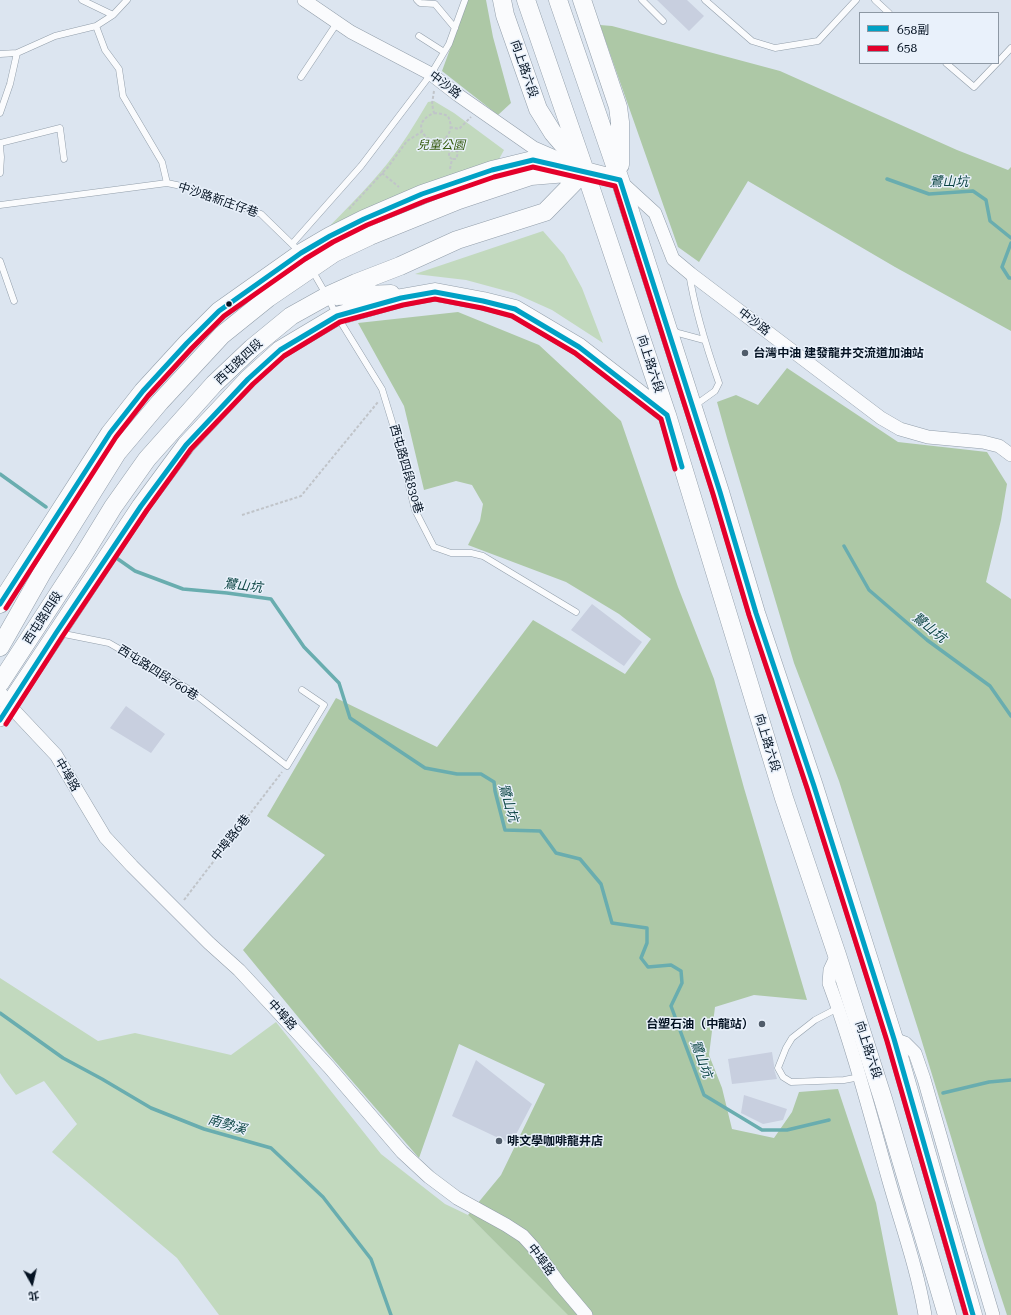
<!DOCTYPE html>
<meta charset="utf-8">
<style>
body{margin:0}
#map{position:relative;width:1011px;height:1315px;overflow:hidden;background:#dce5f0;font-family:"Roboto Serif","Noto Sans TC",serif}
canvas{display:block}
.legend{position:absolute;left:859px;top:12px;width:140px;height:52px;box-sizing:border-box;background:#e9f1fb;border:1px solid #8d98a4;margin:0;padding:5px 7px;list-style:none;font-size:12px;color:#041222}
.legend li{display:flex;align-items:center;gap:8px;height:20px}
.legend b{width:20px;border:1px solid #8d98a4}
.north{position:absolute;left:12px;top:1263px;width:40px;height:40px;-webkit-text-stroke:3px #e9f1fb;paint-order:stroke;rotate:172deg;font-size:11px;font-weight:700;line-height:16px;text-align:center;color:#041222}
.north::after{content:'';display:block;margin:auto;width:14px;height:18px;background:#041222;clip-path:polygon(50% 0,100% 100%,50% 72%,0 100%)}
</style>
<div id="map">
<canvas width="1011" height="1315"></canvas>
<ul class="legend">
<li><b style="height:5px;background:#00a1c5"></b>658副</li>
<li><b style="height:5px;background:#e4002b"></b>658</li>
</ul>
<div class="north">北</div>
</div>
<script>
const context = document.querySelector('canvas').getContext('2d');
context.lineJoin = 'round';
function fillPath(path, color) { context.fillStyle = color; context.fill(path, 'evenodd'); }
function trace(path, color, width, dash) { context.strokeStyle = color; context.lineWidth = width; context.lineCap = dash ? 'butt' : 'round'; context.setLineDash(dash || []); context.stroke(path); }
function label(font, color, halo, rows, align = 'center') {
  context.font = font + ' "Roboto Serif","Noto Sans TC",serif'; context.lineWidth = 3; context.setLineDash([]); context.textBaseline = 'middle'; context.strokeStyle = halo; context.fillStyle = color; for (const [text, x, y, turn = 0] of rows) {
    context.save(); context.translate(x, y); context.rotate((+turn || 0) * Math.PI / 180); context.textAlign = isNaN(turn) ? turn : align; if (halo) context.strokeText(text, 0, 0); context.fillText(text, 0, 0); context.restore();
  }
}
fillPath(new Path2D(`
 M434 101 454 113 504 150 498 161 319 237C342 213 366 190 387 164 402 145 415 124 428 102Z
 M543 231 564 255 582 288 603 343 552 310 514 293 466 280 415 274Z
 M0 978 98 1041 135 1033 231 1055 276 1022 381 1154 445 1204 468 1215 569 1315H219L177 1258 52 1152 77 1124 44 1081 16 1095 6 1082 0 1073Z`), '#c2d9be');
fillPath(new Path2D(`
 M468 0H486L493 37 511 103 498 115 442 71Z
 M600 25 612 26 780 71 957 150 1008 170 1011 167V331L895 267 748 181 699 262 678 247Z
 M458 312 539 345 621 421 678 587 714 679 744 788 807 1000 754 995 715 1007 709 1055 722 1088 732 1129 774 1138 792 1112 799 1092 838 1089 876 1203 898 1315H568L468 1215 501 1175 545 1084 459 1044 419 1158 326 1051 243 950 325 855 267 816 336 698 437 747 533 620 625 674 651 639 619 614 566 582 468 545 480 521 483 504 472 485 456 481 424 490 404 406 358 323Z
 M787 368 898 442 987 452 1007 484 1001 520 986 582 1011 599V1315H1007L985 1248 919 1032 839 781 794 663 727 438 717 402 736 395 758 405Z`), '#adc8a6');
trace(new Path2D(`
 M887 179 929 194 973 191 986 200 990 221 1011 238
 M1011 243 1002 267 1009 278H1011
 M0 474 46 507
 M844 546 869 590 927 640 990 686 1011 716
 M115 557 135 571 183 589 227 593 271 599 304 647 339 683 350 718 425 768 457 774H481L494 782 495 791 505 830 540 831 556 853 580 859 601 884 612 923 647 928V943L641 958 648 967 671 965 681 971 682 983 671 1006 704 1095 762 1130H787L829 1120
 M0 1013 63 1058 102 1079 151 1108 204 1129 271 1148 323 1197 371 1259 391 1315
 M943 1093 989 1082 1011 1080`), '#69adaf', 3.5);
fillPath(new Path2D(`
 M657 0H687L704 16 689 31Z
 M592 604 642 642 624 666 571 630Z
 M126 706 165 734 151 753 110 728Z
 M772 1052 774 1065V1069L777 1079 732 1084 728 1059Z
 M476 1060 532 1104 511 1144 452 1116Z
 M744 1095 787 1109 783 1120 763 1124 741 1113Z`), '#c8cfdf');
const lane = new Path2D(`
 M82 0 113 15
 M417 0 420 3 435 4 455 28
 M642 0 663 21
 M705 0 752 41 775 48 818 41 856 0
 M875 0 889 13
 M96 26 105 50 119 69 123 96 162 162 167 183
 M419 36 444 52
 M0 54 17 53 55 36 96 26 113 15 127 0
 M998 62 1011 48
 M946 63 974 87 997 63
 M301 77 337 23
 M0 113 10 84 17 53
 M0 143 60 128 64 159
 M0 146 1 157 0 173
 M0 205 167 183 186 187 261 214 300 252
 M292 244 361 166 431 74 449 44 465 0
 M0 261 14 301
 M312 270 327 296 337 316 382 389 397 438 415 510 434 547 451 553H471L483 556 576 612
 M689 273C695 311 706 346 719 383L715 391 694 406
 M672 330 678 333 704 340
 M59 633 109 643 187 688 287 766 324 705 302 690
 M838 1008 815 1020 792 1038 786 1048 778 1068 783 1077 791 1082 844 1080 860 1077`);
const street = new Path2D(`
 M304 0 351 32 431 74 458 95 534 148 564 161
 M620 181 655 213 673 259 691 274 881 418 900 429 928 437 983 442 999 446 1011 455
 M0 692 9 705 56 755 105 837 132 866 209 943 239 970 329 1067 402 1152 429 1177 457 1198 506 1225 523 1236 533 1247 559 1283 586 1315
 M0 720 9 705
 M837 955 830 970 829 983C852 1045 869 1110 887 1174 900 1221 917 1267 925 1315
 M894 1039 905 1043 915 1053 924 1079 959 1201 993 1315`);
const secondary = new Path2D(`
 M502 0 505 15 538 109 553 133 577 161
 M526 0 585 171 667 415 784 798 837 955 883 1099 947 1315
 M558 0 620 180 720 492 756 613 814 786 894 1039 973 1315
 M582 0 618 107 620 122V165
 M336 296 391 294
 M0 604 110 433 143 391 187 343 219 311 301 253 330 236 364 219 422 194 492 170 533 160 585 171 620 180
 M0 647 42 573 117 453 160 402 222 335 268 298 334 253 370 236 459 200 531 176 567 173
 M0 683 83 556 113 507 147 459 214 384 252 348 291 316 327 296 356 283 400 266 457 240 545 212 585 171
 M9 705 141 506 186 445 248 379 280 350 337 316 401 298 435 292 483 301 515 309 579 347 667 415`);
trace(lane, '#929eaa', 7);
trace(street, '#929eaa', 14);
trace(secondary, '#929eaa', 19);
trace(new Path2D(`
 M434 91 432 104 434 113
 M434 113 443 114 448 116C451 123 452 128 448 135 436 153 403 126 434 113Z
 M450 127 459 129 471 117
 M445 139 451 151
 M450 169 452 159 449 157V154L451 151H457L458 153 456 159H452
 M382 173 399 187
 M349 209 388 167 407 141 423 131
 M242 515 301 496 378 402
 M184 900 282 772`), '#c0c4c9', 2, [3, 2]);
trace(lane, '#fafbfd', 6);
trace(street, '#fafbfd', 13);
trace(secondary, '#fafbfd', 18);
trace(new Path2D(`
 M0 604 110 433 143 391 187 343 219 311 301 253 330 236 364 219 422 194 492 170 533 160 620 180 720 492 756 613 814 786 894 1039 973 1315
 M0 720 56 633 141 506 186 445 248 379 280 350 337 316 401 298 435 292 483 301 515 309 579 347 667 415 682 467`), '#00a1c5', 5);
trace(new Path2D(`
 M6 608 116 437 148 396 192 348 224 316 305 259 333 242 367 225 425 201 494 177 533 167 615 186 713 494 749 615 807 788 887 1041 966 1315
 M6 724 62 637 147 510 191 449 253 384 284 356 340 322 403 305 435 299 482 308 512 316 575 353 661 419 675 469`), '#e4002b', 5);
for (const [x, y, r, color] of [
 [229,304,3.5,"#041222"],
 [745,353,4,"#505c6a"],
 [762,1024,4,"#505c6a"],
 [499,1141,4,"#505c6a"]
]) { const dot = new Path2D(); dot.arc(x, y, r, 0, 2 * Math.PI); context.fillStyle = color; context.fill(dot); trace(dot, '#e9f1fb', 1.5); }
label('12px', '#041222', '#e9f1fb', [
 ["向上路六段",524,69,71],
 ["中沙路",445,85,37],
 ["中沙路新庄仔巷",218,200,19],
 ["中沙路",754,322,37],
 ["西屯路四段",239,362,-43],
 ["向上路六段",650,364,72],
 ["西屯路四段830巷",406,469,74],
 ["西屯路四段",43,618,-57],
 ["西屯路四段760巷",158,673,32],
 ["向上路六段",767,743,73],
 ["中埠路",67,775,59],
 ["中埠路6巷",231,838,-52],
 ["中埠路",282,1015,48],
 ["向上路六段",868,1050,72],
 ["中埠路",541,1260,53]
]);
label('italic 12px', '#345a0e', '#e9f1fb', [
 ["兒童公園",441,145]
]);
label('bold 12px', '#041222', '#e9f1fb', [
 ["台灣中油 建發龍井交流道加油站",753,353],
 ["台塑石油（中龍站）",754,1024,"right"],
 ["啡文學咖啡龍井店",507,1141]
], 'left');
label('italic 13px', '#0a4342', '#e9f1fb', [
 ["鷺山坑",949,182],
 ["鷺山坑",243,586,7],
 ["鷺山坑",929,628,39],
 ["鷺山坑",508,803,74],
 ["鷺山坑",701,1059,70],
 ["南勢溪",227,1125,16]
]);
</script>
